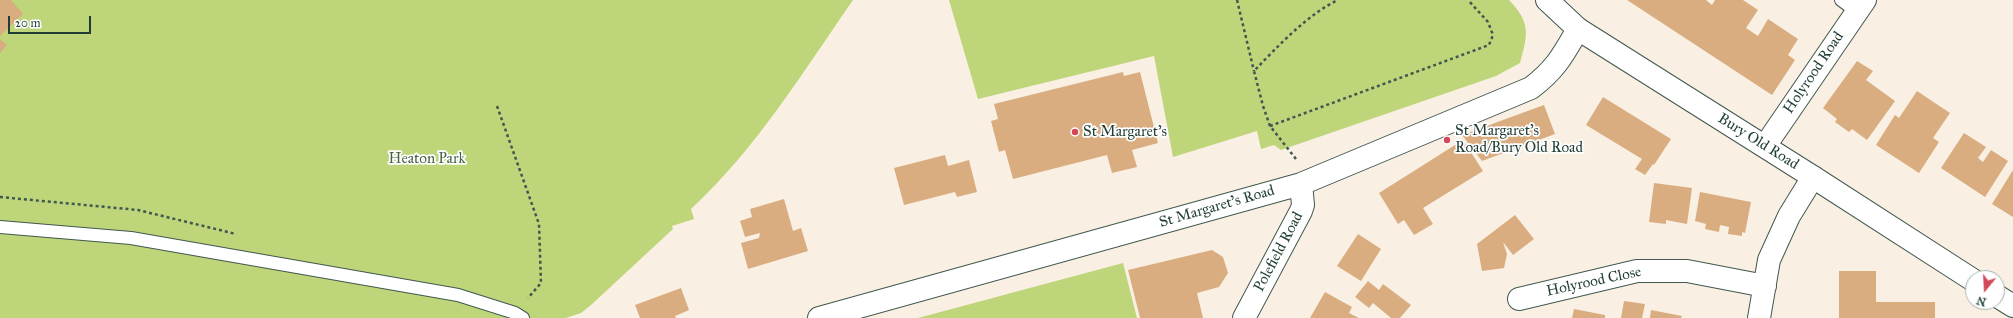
<!DOCTYPE html>
<style>
body{margin:0}
#map{position:relative;width:2013px;height:318px;overflow:hidden;background:#f9f0e3;font-family:"IM FELL Great Primer",serif}
canvas{display:block}
.north{position:absolute;left:1965px;top:270px;width:40px;height:40px;box-sizing:border-box;background:#fff;border:1px solid #a5b1ae;border-radius:50%;rotate:198deg;font-size:11px;font-weight:700;line-height:16px;text-align:center;color:#1f3d34}
.north::after{content:'';display:block;margin:auto;width:14px;height:18px;background:#d1495b;clip-path:polygon(50% 0,100% 100%,50% 72%,0 100%)}
.scale{position:absolute;left:8px;top:16px;width:83px;height:18px;box-sizing:border-box;border:2px solid #1f3d34;border-top:0;padding-left:5px;font-size:12px;line-height:14px;white-space:nowrap;color:#1f3d34;-webkit-text-stroke:3px #fff;paint-order:stroke}
</style>
<div id="map">
<canvas width="2013" height="318"></canvas>
<div class="north">N</div>
<div class="scale">20 m</div>
</div>
<script>
const context = document.querySelector('canvas').getContext('2d');
context.lineJoin = 'round';
function fillPath(path, color) { context.fillStyle = color; context.fill(path, 'evenodd'); }
function trace(path, color, width, dash) { context.strokeStyle = color; context.lineWidth = width; context.lineCap = dash ? 'butt' : 'round'; context.setLineDash(dash || []); context.stroke(path); }
function label(font, color, halo, rows, align = 'center') {
  context.font = font + ' "IM FELL Great Primer",serif'; context.lineWidth = 3.5; context.setLineDash([]); context.textBaseline = 'middle'; context.strokeStyle = halo; context.fillStyle = color; for (const [text, x, y, turn = 0] of rows) {
    context.save(); context.translate(x, y); context.rotate((+turn || 0) * Math.PI / 180); context.textAlign = isNaN(turn) ? turn : align; if (halo) context.strokeText(text, 0, 0); context.fillText(text, 0, 0); context.restore();
  }
}
fillPath(new Path2D(`
 M0 0H853C803 72 756 149 691 209L694 219 672 226 673 229 591 305 581 313 566 318H0Z
 M949 0H1509C1531 23 1528 34 1520 63L1496 76 1281 150 1274 145 1261 149 1257 131 1173 157 1154 56 978 99Z
 M1123 263 1137 318H918Z`), '#bfd57a');
fillPath(new Path2D(`
 M0 0H11L23 14 0 36Z
 M1627 0H1706L1712 5 1715 0H1743L1758 10 1746 28 1758 36 1768 19 1798 39 1788 55 1795 60 1772 95Z
 M0 39 7 45 0 53Z
 M1857 61 1873 71 1866 80 1895 101 1867 140 1852 129 1849 132 1835 122 1837 119 1823 108Z
 M1123 72 1124 76 1140 72 1158 143 1132 150 1137 167 1112 173 1107 155 1013 179 1005 150 999 152 991 121 998 119 994 104Z
 M1917 91 1950 113 1933 138 1939 142 1919 173 1876 145 1895 115 1899 118Z
 M1603 97 1671 139 1654 165 1653 164 1645 175 1635 169 1642 159 1586 125Z
 M1544 105 1555 134 1482 161 1462 135Z
 M1964 133 1986 147 1978 158 1983 162 1991 150 2008 161 1985 197 1941 168Z
 M1463 140 1483 171 1423 208 1433 224 1414 235 1404 220 1398 224 1379 193Z
 M945 155 948 166 969 160 977 192 957 197 955 192 904 205 894 168Z
 M2013 170V217L1992 204Z
 M1654 183 1692 188 1687 224 1666 220V224L1649 222Z
 M1700 192 1751 202 1745 233 1742 232V236L1728 234 1729 227 1720 225 1719 232 1705 229 1706 224 1695 221Z
 M784 199 793 231 801 228 808 251 748 269 741 243 759 238 760 233 745 237 740 221 752 217 750 209Z
 M1515 215 1534 239 1513 255 1503 242 1507 254 1504 268 1482 271 1477 244Z
 M1358 234 1381 249 1361 281 1337 266Z
 M1212 250 1223 257 1228 273 1219 287 1197 293 1203 318H1140L1128 270Z
 M1839 271H1876V302H1935V318H1839Z
 M1368 281 1379 290 1383 284 1411 305 1400 318H1391L1373 303 1369 308 1355 297Z
 M681 288 689 310 675 316 676 318H640L635 305Z
 M1325 292 1352 307 1349 313 1359 318H1310Z
 M1624 301 1645 304 1642 318H1621Z
 M1574 309 1605 315V318H1572Z
 M1651 310 1682 316 1681 318H1650Z`), '#d9ad80');
const lane = new Path2D(`
 M1841 0 1856 11
 M0 227 131 238 458 295 515 313 523 318`);
const street = new Path2D(`
 M1765 146 1865 0
 M1519 299 1637 271H1687L1765 286
 M819 318 1301 184 1531 88C1556 69 1563 55 1578 29
 M1244 318 1301 211 1303 205 1301 184
 M1759 318 1769 260 1789 216 1813 177`);
const primary = new Path2D(`
 M1547 0 1578 29 1813 177 1973 280
 M1997 296 2013 306`);
trace(lane, '#40584e', 14);
trace(street, '#40584e', 24);
trace(primary, '#40584e', 24);
trace(new Path2D(`
 M1237 0 1254 71
 M497 106 539 224 541 283 528 298
 M1270 126 1489 45 1493 35 1488 22 1468 0
 M1296 159 1270 126 1263 106 1254 71C1277 47 1308 14 1338 0
 M0 197 138 210 236 234`), '#40584e', 2.5, [3, 3]);
trace(lane, '#fff', 12);
trace(street, '#fff', 22);
trace(primary, '#fff', 22);
for (const [x, y, r, color] of [
 [1075,132,4,"#d1495b"],
 [1447,140,4,"#d1495b"]
]) { const dot = new Path2D(); dot.arc(x, y, r, 0, 2 * Math.PI); context.fillStyle = color; context.fill(dot); trace(dot, '#fff', 1.5); }
label('15px', '#1f3d34', '#fff', [
 ["Holyrood Road",1814,73,-56],
 ["Bury Old Road",1758,142,32],
 ["St Margaret's Road",1217,207,-16],
 ["Polefield Road",1279,252,-62],
 ["Holyrood Close",1594,282,-12]
]);
label('15px', '#1f3d34', '#fff', [
 ["St Margaret's",1455,131],
 ["Road/Bury Old Road",1455,148],
 ["St Margaret's",1083,132]
], 'left');
label('15px', '#476346', '#fff', [
 ["Heaton Park",427,159]
]);
</script>
